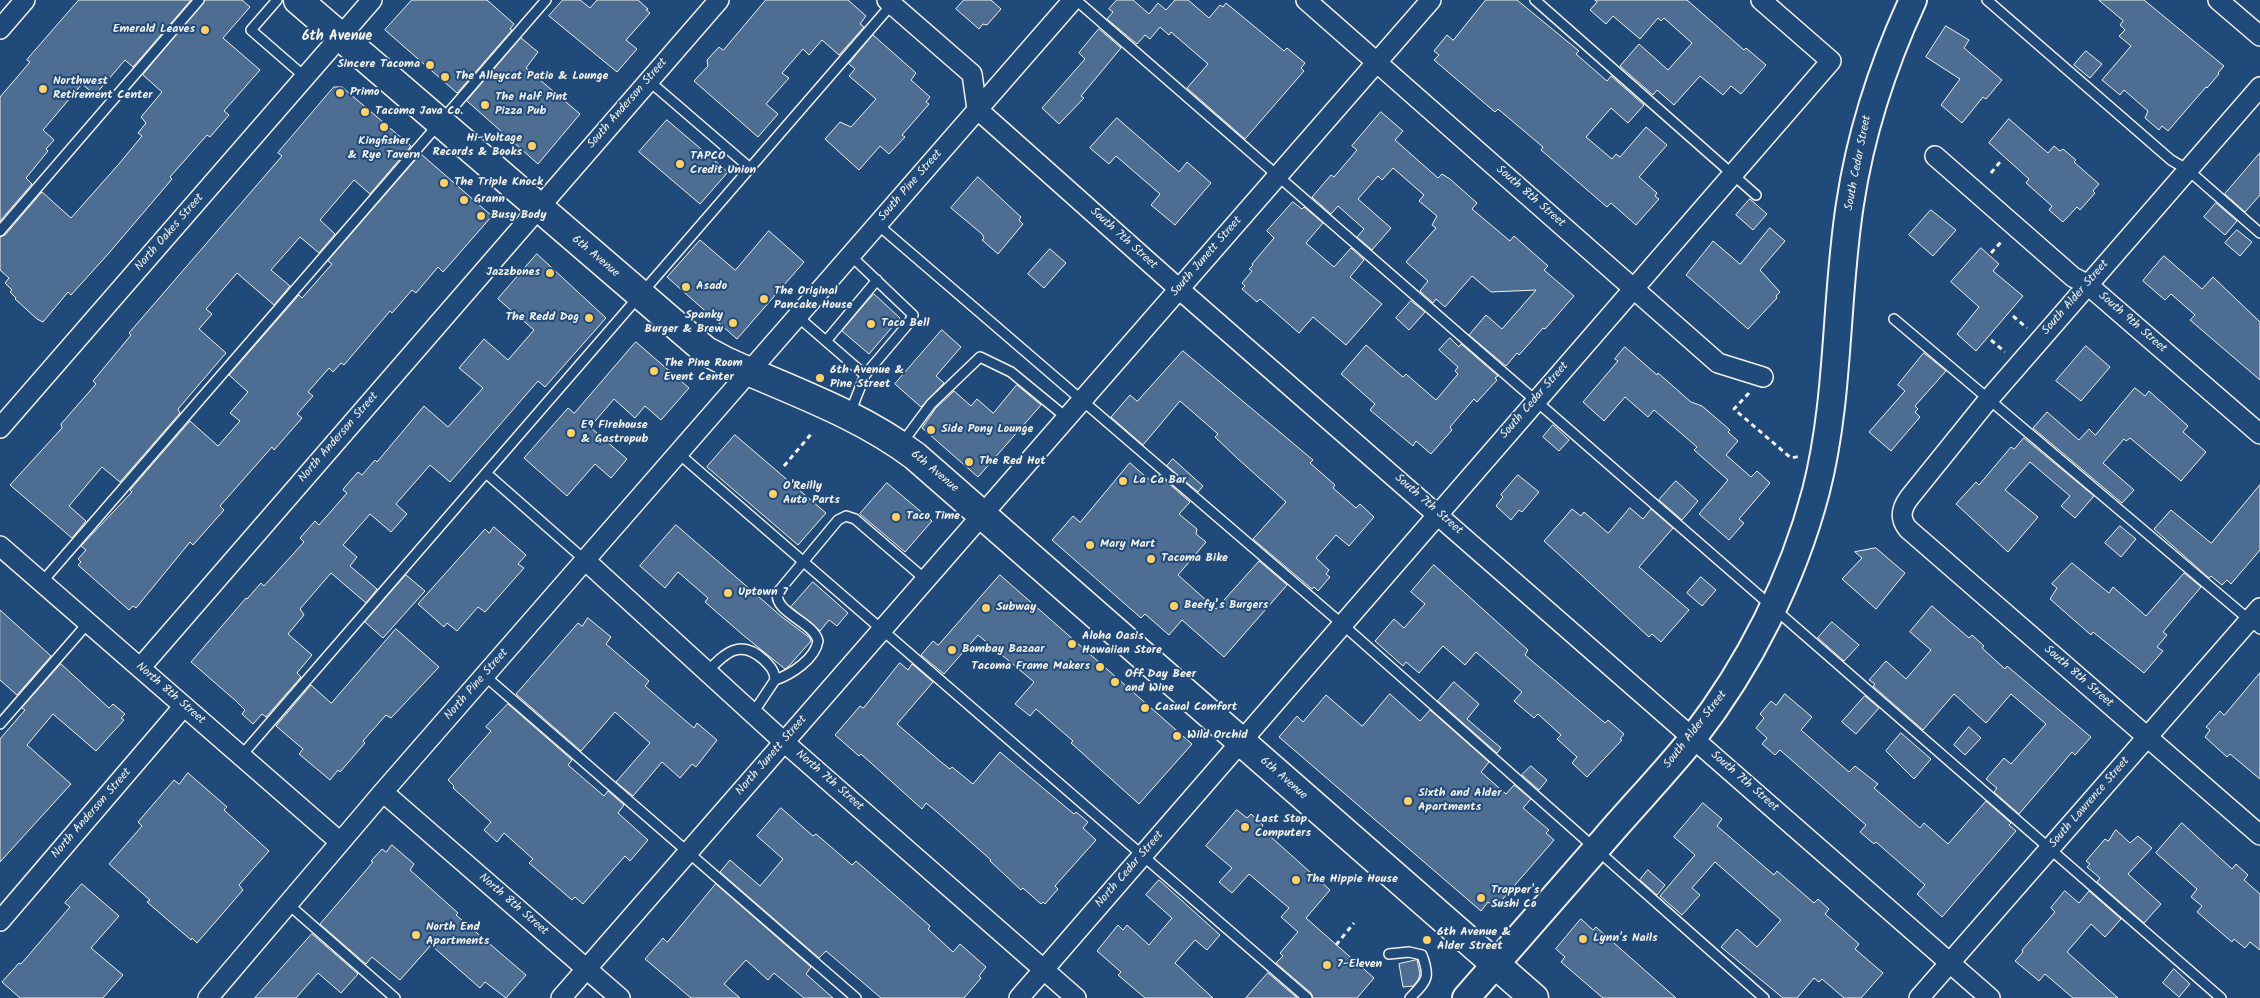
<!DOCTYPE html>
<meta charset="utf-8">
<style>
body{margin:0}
canvas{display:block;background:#1f4a7a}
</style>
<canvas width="2260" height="998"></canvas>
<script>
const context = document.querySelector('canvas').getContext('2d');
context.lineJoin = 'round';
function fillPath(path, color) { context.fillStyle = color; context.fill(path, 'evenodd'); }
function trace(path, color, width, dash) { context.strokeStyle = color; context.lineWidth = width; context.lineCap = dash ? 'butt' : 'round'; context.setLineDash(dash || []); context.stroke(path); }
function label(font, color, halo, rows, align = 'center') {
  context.font = font + ' Kalam,sans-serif'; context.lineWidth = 4; context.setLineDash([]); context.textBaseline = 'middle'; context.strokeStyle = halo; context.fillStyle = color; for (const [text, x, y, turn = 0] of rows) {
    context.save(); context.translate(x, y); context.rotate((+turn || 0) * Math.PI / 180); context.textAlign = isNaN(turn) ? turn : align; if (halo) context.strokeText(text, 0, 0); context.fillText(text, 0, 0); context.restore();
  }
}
const building = new Path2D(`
 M79 0H191L133 67 125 60 95 95 82 84 43 130 54 140 46 149 48 151 26 178 32 184 0 221V97L30 62 27 60Z
 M205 0H242L250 7 223 38 260 70 224 111 229 115 210 137 207 135 170 177 172 179 109 253 71 295 68 292 43 322 37 319 15 299 16 298 10 292 12 290 5 283 9 278 0 270V237L5 235 42 192 71 218 118 165 142 136 138 133 146 123 141 117 162 92 143 75Z
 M412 0H487L514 24 510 29 512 30 457 93 385 30Z
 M563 0H580L590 8 597 0H638L648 9 646 10 650 13 626 40 637 49 617 72 549 16Z
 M766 0H848L866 16 860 24 864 27 839 55 822 40 809 55 803 49 782 73 789 78 766 104 778 114 758 137 694 81 708 66 707 60 719 47 723 50Z
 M964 0H991L1001 9 987 25 983 24 979 29 956 9Z
 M1117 0H1133L1149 14 1158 3 1166 10 1175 0H1188L1209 18 1220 5 1223 7 1226 3 1284 51 1287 48 1305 63 1301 68 1304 71 1245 139 1187 88 1208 64 1171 32 1169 35 1160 27 1150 39 1145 35 1137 44 1107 19 1113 12 1109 9Z
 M1486 0H1517L1579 51 1576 54 1607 81 1611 76 1644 105 1628 123 1611 108 1586 137 1612 159 1616 154 1620 157 1646 127 1667 145 1639 177 1657 193 1655 196 1659 199 1636 225 1611 203 1607 207 1541 150 1543 147 1498 109 1495 112 1434 60 1439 55 1434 51 1447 35 1453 40Z
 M1595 0H1687L1744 50 1746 48 1766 65 1741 94 1731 86 1723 95 1700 76 1674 105 1657 90 1653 95 1620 66 1639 44 1668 70 1692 43 1664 18 1661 21 1658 18 1640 39 1613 16 1606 24 1590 10 1597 2Z
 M2099 0H2144L2224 66 2218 73 2219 74 2207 88 2206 87 2168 131 2162 126 2159 130 2145 118 2148 111 2124 90 2120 95 2102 80 2131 46 2119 36 2125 30 2120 25 2123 21Z
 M1946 26 1969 40 1964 48 2002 80 1986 99 1983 97 1962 123 1941 105 1960 79 1926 57Z
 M1099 29 1121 48 1081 96 1084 98 1059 124 1042 108 1085 59 1079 53Z
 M873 35 916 73 911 80 930 97 926 102 929 104 902 135 905 137 889 154 880 146 859 170 825 139 840 122 851 127 876 99 849 76 855 69 849 64Z
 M521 38 538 52 526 68 580 114 538 164 467 101Z
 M2086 51 2102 64 2090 78 2074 65Z
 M334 87H342L411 146 370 194 354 180 320 220 335 234 319 253 300 237 271 270 290 286 274 305 237 273 206 309 212 314 199 329 226 353 178 409 180 413 120 482 102 467 69 506 86 521 72 538 10 485 62 428 61 424 96 384 93 381 131 335 129 333 282 156 278 153Z
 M1381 112 1403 131 1395 140 1438 178 1442 174 1450 179 1477 203 1472 209 1510 241 1514 236 1548 266 1544 270 1574 296 1545 329 1543 328 1519 355 1517 353 1506 366 1469 335 1486 315 1502 329 1536 290 1491 292 1472 276 1445 307 1436 299 1433 303 1420 291 1428 281 1406 262 1436 228 1432 225 1437 216 1419 201 1424 195 1393 168 1382 180 1378 176 1358 199 1391 228 1372 250 1357 237 1364 229 1338 206 1331 214 1312 197 1331 175 1334 177 1357 150 1352 146Z
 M1117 118 1179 172 1187 162 1211 183 1175 225 1151 205 1160 194 1116 156 1109 164 1090 148Z
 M2009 119 2048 153 2054 146 2060 151 2063 149 2076 160 2074 162 2099 184 2093 191 2095 193 2080 210 2077 207 2063 222 2049 210 2052 206 2026 183 2029 179 1989 143Z
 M667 120 728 172 700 204 639 152Z
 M2260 153V195L2245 212 2225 194Z
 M421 154 492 216 443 272 438 267 416 293 412 290 392 313 390 311 344 365 341 363 333 372 329 368 308 392 313 396 297 414 302 418 274 450 272 447 220 506 224 510 193 545 190 542 136 608 133 606 129 610 78 565 81 562 78 559 86 550 81 546 132 492 130 490 190 421 218 446 240 421 230 413 248 392 229 375 299 295 302 298 332 264 328 261Z
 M978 177 1021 217 1019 220 1023 224 998 254 982 240 984 238 982 234 951 208Z
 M1750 199 1767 214 1753 230 1736 215Z
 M1293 202 1302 209 1304 207 1323 223 1306 243 1334 267 1351 248 1364 260 1350 277 1382 304 1346 345 1313 317 1299 333 1260 299 1257 302 1242 289 1245 286 1242 283 1252 271 1249 269 1253 265 1252 264 1274 238 1267 231Z
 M2216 203 2237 221 2225 235 2204 217Z
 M1931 210 1956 230 1933 256 1909 235Z
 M1770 228 1785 241 1760 270 1780 292 1776 296 1777 298 1748 329 1686 275 1713 241 1740 264Z
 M2237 230 2252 242 2240 256 2225 243Z
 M769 231 804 262 737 339 667 277 700 240 735 270Z
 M1981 248 1999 264 1993 271 2023 296 1976 351 1957 334 1979 307 1951 282Z
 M1050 249 1066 263 1044 288 1028 274Z
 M537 254 606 318 545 387 538 381 450 482 430 465 396 504 407 514 391 532 370 514 343 545 357 557 350 566 377 589 366 603 331 573 300 609 304 615 288 634 312 655 297 673 301 677 266 717 262 714 253 724 242 714 245 710 236 701 191 662 246 598 247 599 261 583 264 586 304 542 300 538 315 521 319 525 347 493 343 490 344 488 358 472 362 475 375 460 377 462 424 406 448 427 483 388 459 368 484 339 508 360 534 330 498 299Z
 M2164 256 2202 289 2213 277 2260 322V380L2190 320 2195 315 2171 294 2165 300 2143 281Z
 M874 294 900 318 869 354 842 331Z
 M1411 301 1425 312 1409 330 1396 318Z
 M942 330 961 347 936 376 944 383 921 407 895 384Z
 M1450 338 1459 347 1461 344 1498 376 1495 378 1497 380 1477 402 1474 399 1450 427 1452 430 1431 454 1416 441 1413 446 1370 410 1375 404 1341 374 1366 345 1403 377 1406 374 1436 400 1458 374 1455 371 1458 367 1439 350Z
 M636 342 689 388 661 420 645 406 635 418 614 399 590 427 627 459 611 478 595 464 567 496 524 458 568 408 574 413Z
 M2086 346 2110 367 2081 401 2056 381Z
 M1625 347 1657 375 1658 373 1691 402 1702 406 1730 430 1728 432 1738 441 1726 455 1751 477 1757 471 1770 483 1739 519 1744 523 1729 540 1699 514 1728 480 1694 450 1697 447 1654 410 1648 417 1625 397 1604 421 1583 402 1618 361 1615 359Z
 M1183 351 1313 460 1310 463 1335 485 1333 488 1356 508 1360 504 1374 517 1349 546 1336 535 1316 558 1329 570 1326 574 1330 577 1318 591 1314 587 1312 589 1253 539 1286 502 1237 458 1215 437 1218 434 1180 401 1143 445 1111 417 1130 395 1137 401Z
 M1924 353 1946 371 1915 406 1918 409 1915 412 1920 417 1891 451 1869 432 1905 391 1898 385Z
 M1017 385 1041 405 978 477 922 428 936 408 954 391 971 406 977 399 993 413Z
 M2135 388 2145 396 2149 391 2188 426 2183 432 2206 452 2181 481 2130 438 2126 441 2124 439 2103 463 2134 490 2122 503 2033 428 2047 412 2079 440 2089 429 2095 435Z
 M1553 425 1569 440 1559 451 1543 437Z
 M735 435 826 513 798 545 707 467Z
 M2024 438 2094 496 2075 518 2061 506 2070 496 2030 462 2005 490 2038 517 2008 552 1956 504 1976 482 1979 485 2011 447 2014 449Z
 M1173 459 1203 486 1198 492 1167 466Z
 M1130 463 1153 483 1159 475 1190 502 1179 514 1197 529 1196 534 1206 542 1178 575 1216 609 1259 561 1287 585 1224 657 1182 620 1169 635 1145 614 1141 618 1052 540 1073 516 1080 522Z
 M1518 475 1539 492 1522 512 1519 510 1511 520 1496 506 1503 497 1501 495Z
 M1676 481 1698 501 1682 520 1659 500Z
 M887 483 932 521 905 552 860 514Z
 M2260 485V550L2231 584 2227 580 2222 585 2211 576 2209 578 2154 529 2171 510 2211 543Z
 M1630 508 1643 519 1651 509 1673 528 1639 567 1689 610 1661 642 1652 634 1649 637 1544 541 1572 509 1581 516 1584 512 1608 533Z
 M676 525 782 617 810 638 811 641 789 666 785 669 743 635 705 602 708 598 678 572 665 588 640 566Z
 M2120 526 2136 539 2121 557 2105 543Z
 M494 527 526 555 518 564 524 568 485 612 478 607 457 631 447 623 444 627 418 604 485 529 489 533Z
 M1876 548 1905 573 1876 609 1842 579 1862 558 1855 552Z
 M2072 563 2109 593 2113 587 2146 616 2184 573 2201 587 2163 632 2167 635 2157 647 2163 651 2144 673 2093 632 2091 635 2050 599 2057 588 2052 584Z
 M1434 565 1528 650 1525 655 1605 723 1608 720 1624 734 1620 739 1622 740 1587 777 1572 763 1577 757 1557 739 1561 735 1538 714 1534 718 1514 701 1522 692 1476 652 1465 665 1443 646 1419 673 1406 662 1403 666 1375 641 1394 619 1404 628 1425 604 1411 592Z
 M406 575 425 591 383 638 365 622Z
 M1000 575 1192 744 1139 804 1071 743 1073 741 1036 709 1030 716 1015 704 1034 682 978 635 944 674 921 655 933 641 938 645Z
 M1701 577 1716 590 1702 606 1687 593Z
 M813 582 848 613 837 626 829 620 820 631 791 607Z
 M1932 606 1969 638 1972 635 1984 646 1982 648 2005 669 2007 666 2091 737 2075 755 2072 752 2019 814 1994 792 1997 788 1986 779 2004 758 2011 764 2046 724 2011 694 1986 723 1954 694 1923 730 1873 686 1875 684 1869 680 1886 661 1906 679 1931 650 1910 632Z
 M0 610 51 656 17 695 0 680Z
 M588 618 611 637 606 644 649 681 645 686 694 728 697 723 717 740 696 767 692 764 680 778 662 762 633 796 616 782 650 743 615 712 581 751 516 694 578 623 582 626Z
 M1832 622 1859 645 1844 661 1818 638Z
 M396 629 439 667 391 718 386 715 363 741 365 743 340 772 338 770 330 780 299 754 303 749 276 726 311 685 331 703Z
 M900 663 908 670 912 664 933 682 897 724 941 762 950 769 952 767 973 784 1000 752 1074 814 1076 812 1088 822 1083 828 1096 840 1055 886 1058 889 1045 904 1043 902 1041 904 1023 888 1021 890 990 861 991 860 937 812 926 803 922 809 861 754 859 756 835 735 860 706 863 708Z
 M61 664 109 708 113 704 125 714 121 718 124 720 96 751 53 714 27 745 71 784 0 862V739L25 710 22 708Z
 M2260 673V779L2230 754 2227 757 2205 737 2210 730 2206 727 2220 711 2224 715Z
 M1454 682 1479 704 1467 719 1501 748 1497 753 1438 701Z
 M1390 694 1420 721 1430 710 1489 762 1481 772 1506 794 1514 785 1531 799 1523 808 1549 830 1546 833 1554 840 1495 908 1488 902 1481 911 1279 737 1297 716 1303 722 1326 695 1362 726Z
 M1785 694 1812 717 1801 730 1849 772 1855 766 1878 784 1874 788 1920 828 1924 823 1948 844 1986 801 2011 823 2009 825 2016 831 1942 917 1917 894 1925 885 1876 842 1874 844 1860 832 1866 825 1780 750 1775 755 1762 744 1767 738 1756 728 1764 718 1760 714 1771 701 1776 705Z
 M1865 696 1879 708 1856 734 1842 722Z
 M508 704 572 760 568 765 604 796 608 791 624 805 618 813 648 840 630 861 625 856 583 904 575 897 572 900 529 863 533 859 504 833 497 842 484 830 491 822 453 788 454 786 448 780 491 731 486 727Z
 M1969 727 1981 738 1965 755 1954 745Z
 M1901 733 1931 759 1914 779 1886 751Z
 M1531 766 1547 780 1539 790 1522 775Z
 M188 773 227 807 224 810 269 851 239 885 243 890 197 943 192 938 191 940 147 902 150 900 109 864 142 826 138 822 174 780 179 784Z
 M1703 803 1722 819 1717 826 1774 875 1777 871 1814 903 1818 899 1829 909 1825 914 1859 944 1855 949 1883 973 1861 998H1844L1822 979 1819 982 1814 978 1797 998H1783L1721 947 1737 929 1757 947 1781 920 1715 862 1692 888 1700 895 1682 915 1660 896 1695 855 1674 837Z
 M781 808 813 836 816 834 852 865 856 861 930 926 928 929 953 952 960 944 986 967 979 976 981 978 964 998H881L826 951 819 958 720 872 730 860 760 886 783 859 757 836Z
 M1237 810 1247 818 1251 814 1263 825 1261 828 1330 890 1306 918 1374 978 1357 998H1313L1311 993 1276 963 1283 956 1280 953 1298 932 1281 917 1289 908 1249 874 1232 893 1219 882 1232 868 1206 846Z
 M2182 823 2232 869 2236 864 2248 875 2244 880 2260 894V950L2250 942 2245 948 2234 939 2232 942 2197 912 2202 906 2191 897 2197 889 2156 853Z
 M2116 830 2130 843 2138 836 2152 848 2128 874 2161 904 2144 923 2097 882 2100 878 2087 867 2090 864 2086 861 2105 839 2108 841Z
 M392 845 414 864 410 870 458 913 456 915 526 975 506 998 485 982 480 988 431 945 400 980 372 957 366 964 320 924 373 862 371 861 382 849 386 852Z
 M1648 870 1665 885 1657 895 1640 880Z
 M1159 880 1220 935 1207 950 1195 940 1175 963 1213 998H1145L1118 975 1121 972 1097 951 1118 925 1123 930 1127 925 1149 945 1172 918 1146 895Z
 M82 884 119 916 91 948 123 975 103 998H20L2 982 19 963 21 964 70 907 65 903Z
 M716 884 811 967 806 974 833 998H804L774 973 768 980 746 960 724 984 740 998H691L645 959 663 938 667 942Z
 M2065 891 2079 903 2089 891 2121 919 2105 937 2091 924 2067 952 2118 998H2073L2045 974 2039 981 2015 961 2023 952 2022 950 2055 912 2051 908Z
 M1581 919 1593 930 1596 927 1676 998H1603L1561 962 1565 957 1556 949Z
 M312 934 358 974 341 993 318 973 296 998H255Z
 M1417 960 1420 974 1418 980 1413 986 1403 987 1399 964Z
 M2174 969 2190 984 2179 997 2163 983Z
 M1268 973 1297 998H1246Z`);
fillPath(building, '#4d6e92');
trace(building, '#f4f1e8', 1);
const lane = new Path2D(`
 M277 0 251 30 305 77
 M1076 0 2221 998
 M1535 0 1756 195
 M1987 0 2171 160 2188 170 2260 233
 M649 81 750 168
 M877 224 1342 624 1764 998
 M0 231 199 0
 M797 316 865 375
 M1894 319 2260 629
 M826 341 877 280
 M850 413 865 375 908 324 913 315 850 255
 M902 443 931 404 980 357 1011 372 1067 418
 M678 453 1307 998
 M486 473 586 561
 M42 582 546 0
 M707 672C725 653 740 638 764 660 770 666 775 671 775 680L753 713
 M485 676 856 998
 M775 680C792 674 815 659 818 641 814 622 772 612 778 592L838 520 846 516 855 519 926 580
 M0 724 88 623
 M241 756 892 4
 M288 904 395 998
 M1389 954 1409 952 1422 955C1431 979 1426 981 1410 998`);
const street = new Path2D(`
 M887 0 972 74 977 109 1179 289 1990 998
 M1306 0 1718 363 1763 377
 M2218 0 2260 36
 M0 29 25 0
 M2260 87 1988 400 1909 498C1901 509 1899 518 1908 529L2260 835
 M1935 156 2073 277 2088 285 2260 434
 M0 428 372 0
 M0 546 340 842
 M586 561 784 742 1076 998
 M140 668 719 0
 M383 792 620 998
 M0 921 184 706
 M208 998 383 792 1073 0
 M561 998 1431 0
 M1019 998 1831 61 1761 0
 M1919 998 2260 608`);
const secondary = new Path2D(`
 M1466 998C1512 945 1558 893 1604 840 1633 806 1665 773 1693 738 1749 666 1793 579 1816 491 1840 397 1835 299 1850 204 1861 131 1882 67 1913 0`);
const primary = new Path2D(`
 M298 0 706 351 725 361C789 390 858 413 915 456L1534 998`);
trace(lane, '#f4f1e8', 12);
trace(street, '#f4f1e8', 22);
trace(secondary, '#f4f1e8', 30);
trace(primary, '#f4f1e8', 31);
trace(new Path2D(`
 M1991 173 2000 162
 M1991 253 2003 240
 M2013 316 2027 328
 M1991 340 2005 352
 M1749 393 1734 409 1791 458 1801 456
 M784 466 812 433
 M1336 945 1354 923`), '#f4f1e8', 3, [5, 4]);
trace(lane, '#1f4a7a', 9);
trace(street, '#1f4a7a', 19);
trace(secondary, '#1f4a7a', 26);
trace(primary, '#1f4a7a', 28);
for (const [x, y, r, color] of [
 [205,30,5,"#ffd166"],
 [430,65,5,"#ffd166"],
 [445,77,5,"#ffd166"],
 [43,89,5,"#ffd166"],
 [340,93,5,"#ffd166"],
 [485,105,5,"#ffd166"],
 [365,112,5,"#ffd166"],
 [384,127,5,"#ffd166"],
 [532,146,5,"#ffd166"],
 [680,164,5,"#ffd166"],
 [444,183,5,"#ffd166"],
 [464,200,5,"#ffd166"],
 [481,216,5,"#ffd166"],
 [550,273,5,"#ffd166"],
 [686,287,5,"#ffd166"],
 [764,299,5,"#ffd166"],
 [589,318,5,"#ffd166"],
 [733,323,5,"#ffd166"],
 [871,324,5,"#ffd166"],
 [654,371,5,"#ffd166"],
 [820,378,5,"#ffd166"],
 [931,430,5,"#ffd166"],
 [571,433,5,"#ffd166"],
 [969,462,5,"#ffd166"],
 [1123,481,5,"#ffd166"],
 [773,494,5,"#ffd166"],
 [896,517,5,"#ffd166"],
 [1090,545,5,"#ffd166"],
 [1151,559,5,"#ffd166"],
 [728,593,5,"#ffd166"],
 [1174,606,5,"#ffd166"],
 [986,608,5,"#ffd166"],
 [1072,644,5,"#ffd166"],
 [952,650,5,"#ffd166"],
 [1100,667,5,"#ffd166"],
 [1115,682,5,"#ffd166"],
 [1145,708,5,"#ffd166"],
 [1177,736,5,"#ffd166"],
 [1408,801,5,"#ffd166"],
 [1245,827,5,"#ffd166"],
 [1296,880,5,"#ffd166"],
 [1481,898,5,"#ffd166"],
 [416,935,5,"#ffd166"],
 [1583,939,5,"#ffd166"],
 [1427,940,5,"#ffd166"],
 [1327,965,5,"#ffd166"]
]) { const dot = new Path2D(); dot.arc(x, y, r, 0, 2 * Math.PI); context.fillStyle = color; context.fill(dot); trace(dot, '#1f4a7a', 2); }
label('bold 12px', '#f4f1e8', '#1f4a7a', [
 ["Emerald Leaves",195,30,"right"],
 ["Sincere Tacoma",420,65,"right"],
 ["The Alleycat Patio & Lounge",455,77],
 ["Northwest",53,82],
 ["Retirement Center",53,96],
 ["Primo",350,93],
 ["The Half Pint",495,98],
 ["Pizza Pub",495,112],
 ["Tacoma Java Co.",375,112],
 ["Hi-Voltage",522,139,"right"],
 ["Records & Books",522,153,"right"],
 ["Kingfisher",384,142,"center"],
 ["& Rye Tavern",384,156,"center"],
 ["TAPCO",690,157],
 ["Credit Union",690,171],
 ["The Triple Knock",454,183],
 ["Grann",474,200],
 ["Busy Body",491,216],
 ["Jazzbones",540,273,"right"],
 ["Asado",696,287],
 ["The Original",774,292],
 ["Pancake House",774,306],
 ["Spanky",723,316,"right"],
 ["Burger & Brew",723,330,"right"],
 ["The Redd Dog",579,318,"right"],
 ["Taco Bell",881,324],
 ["The Pine Room",664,364],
 ["Event Center",664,378],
 ["6th Avenue &",830,371],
 ["Pine Street",830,385],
 ["E9 Firehouse",581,426],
 ["& Gastropub",581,440],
 ["Side Pony Lounge",941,430],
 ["The Red Hot",979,462],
 ["La Ca Bar",1133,481],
 ["O'Reilly",783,487],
 ["Auto Parts",783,501],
 ["Taco Time",906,517],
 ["Mary Mart",1100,545],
 ["Tacoma Bike",1161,559],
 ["Uptown 7",738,593],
 ["Beefy’s Burgers",1184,606],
 ["Subway",996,608],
 ["Aloha Oasis",1082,637],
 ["Hawaiian Store",1082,651],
 ["Bombay Bazaar",962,650],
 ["Tacoma Frame Makers",1090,667,"right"],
 ["Off Day Beer",1125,675],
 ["and Wine",1125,689],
 ["Casual Comfort",1155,708],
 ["Wild Orchid",1187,736],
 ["Sixth and Alder",1418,794],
 ["Apartments",1418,808],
 ["Last Stop",1255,820],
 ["Computers",1255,834],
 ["The Hippie House",1306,880],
 ["Trapper's",1491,891],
 ["Sushi Co",1491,905],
 ["North End",426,928],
 ["Apartments",426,942],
 ["6th Avenue &",1437,933],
 ["Alder Street",1437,947],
 ["Lynn's Nails",1593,939],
 ["7-Eleven",1337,965]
], 'left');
label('12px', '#f4f1e8', '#1f4a7a', [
 ["South Anderson Street",628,104,-49],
 ["South Cedar Street",1859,163,-79],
 ["South Pine Street",911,186,-49],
 ["South 8th Street",1530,197,41],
 ["North Oakes Street",170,233,-49],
 ["South 7th Street",1123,239,42],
 ["6th Avenue",595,257,40],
 ["South Junett Street",1207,257,-49],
 ["South Alder Street",2076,298,-49],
 ["South 9th Street",2132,323,41],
 ["South Cedar Street",1535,401,-49],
 ["North Anderson Street",339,438,-49],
 ["6th Avenue",934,472,40],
 ["South 7th Street",1428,505,41],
 ["South 8th Street",2078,677,41],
 ["North Pine Street",477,685,-49],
 ["North 8th Street",170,694,41],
 ["South Alder Street",1696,730,-52],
 ["North Junett Street",772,756,-49],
 ["6th Avenue",1283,779,41],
 ["North 7th Street",829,781,41],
 ["South 7th Street",1744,782,41],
 ["South Lawrence Street",2090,803,-49],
 ["North Anderson Street",92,814,-49],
 ["North Cedar Street",1130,870,-49],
 ["North 8th Street",513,905,41]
]);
label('bold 14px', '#f4f1e8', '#1f4a7a', [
 ["6th Avenue",337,38]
]);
</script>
